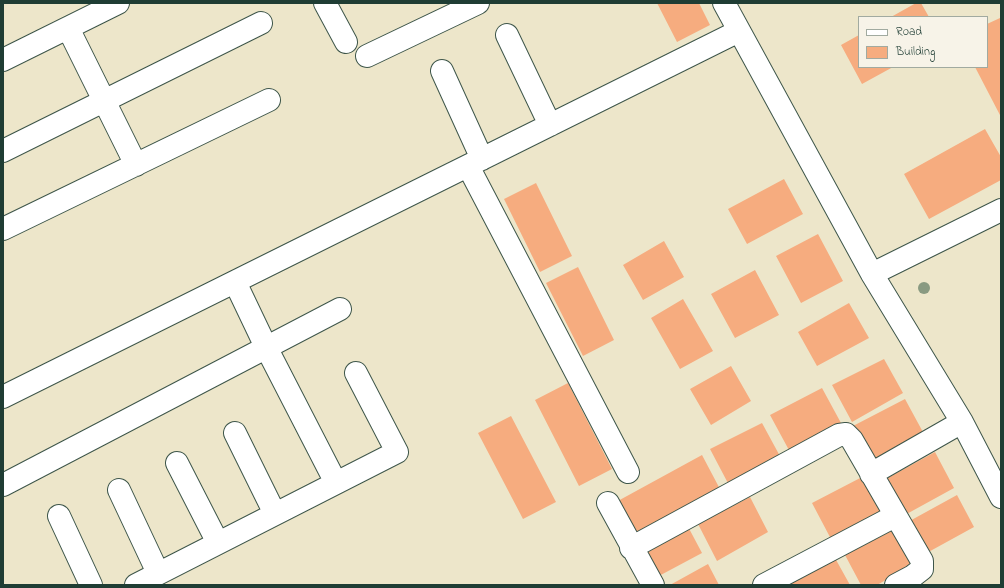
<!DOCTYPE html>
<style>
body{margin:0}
#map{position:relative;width:1004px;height:588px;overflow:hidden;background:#ede6ca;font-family:"Indie Flower",sans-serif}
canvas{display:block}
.frame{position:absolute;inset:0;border:4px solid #1f3d34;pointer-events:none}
.legend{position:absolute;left:858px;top:16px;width:130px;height:52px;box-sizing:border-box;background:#f7f3e8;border:1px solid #a1aaa0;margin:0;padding:5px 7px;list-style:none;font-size:12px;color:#1f3d34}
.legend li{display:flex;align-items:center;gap:8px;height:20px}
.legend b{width:20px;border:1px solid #a1aaa0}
</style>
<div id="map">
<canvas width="1004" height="588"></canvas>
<div class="frame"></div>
<ul class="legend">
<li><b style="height:5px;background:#fff"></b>Road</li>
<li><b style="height:11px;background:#f6ac7f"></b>Building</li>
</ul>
</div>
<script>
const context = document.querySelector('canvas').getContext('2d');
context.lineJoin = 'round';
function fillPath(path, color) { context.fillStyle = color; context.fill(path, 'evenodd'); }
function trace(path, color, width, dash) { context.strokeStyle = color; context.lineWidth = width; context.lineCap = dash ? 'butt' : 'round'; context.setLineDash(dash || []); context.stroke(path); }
fillPath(new Path2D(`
 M657 3H699L710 25 677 42Z
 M916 3H921L929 17H891Z
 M1000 18 1001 20V117L975 67H987V24Z
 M859 35V67H893L862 84 841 45Z
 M985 129 1001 157V180L929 219 904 174Z
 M784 179 803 214 747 244 728 209Z
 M536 183 572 256 540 272 504 199Z
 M818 234 843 281 801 303 776 256Z
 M664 241 684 277 643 300 623 265Z
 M578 267 614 340 583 356 546 283Z
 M755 270 779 315 735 338 711 294Z
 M683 299 713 351 680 369 651 318Z
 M849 303 869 338 817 366 798 332Z
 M884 359 903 393 852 422 832 385Z
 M731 366 751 401 711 425 690 389Z
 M568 383 612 469 579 486 535 400Z
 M822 388 841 423 790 452 770 415Z
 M905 399 924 434 873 463 853 426Z
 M511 416 556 502 523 519 478 433Z
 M762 423 781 458 730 487 710 449Z
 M935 452 954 488 903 516 884 480Z
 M702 455 721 491 635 538 616 502Z
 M864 476 883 511 831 539 812 503Z
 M957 495 974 527 923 555 906 523Z
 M750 497 768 532 717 561 698 524Z
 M685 521 702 553 657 577 640 546Z
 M897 528 916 563 877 585H861L845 555Z
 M835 558 850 585H782Z
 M708 564 719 585H670Z`), '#f6ac7f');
const minor = new Path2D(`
 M325 3 346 42
 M724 3 872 274 962 422 1001 497
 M68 28 136 165
 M507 35 550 125
 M367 56 478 3
 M3 60 118 3
 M442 71 482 159
 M3 151 261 23
 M468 166 628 472
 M3 229 269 100
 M872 274 1001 210
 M235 282 266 347 336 483
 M3 397 739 31
 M235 433 275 514
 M177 463 218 543
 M871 474 962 422
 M3 485 340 309
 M119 490 158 573
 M608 503 653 585
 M59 516 91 585
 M631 548 839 435 846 434 852 440 922 561V569L913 576 896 585
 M136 585 397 452 356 373
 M764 585 895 516`);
trace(minor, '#3e564a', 24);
trace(minor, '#fff', 22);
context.fillStyle = '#899a81';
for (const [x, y] of [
 [924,288]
]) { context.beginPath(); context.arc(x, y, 6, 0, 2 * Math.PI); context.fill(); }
</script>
